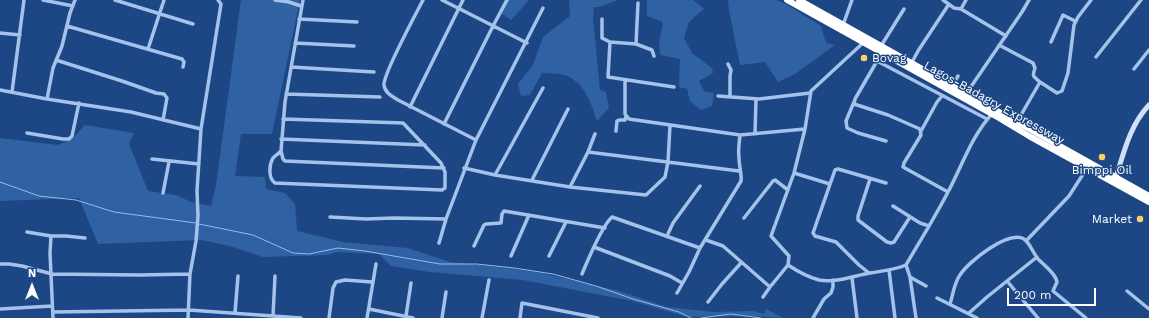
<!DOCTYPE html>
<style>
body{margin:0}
#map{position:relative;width:1149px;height:318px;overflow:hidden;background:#1d4784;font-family:"Work Sans",sans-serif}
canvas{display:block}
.north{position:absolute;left:12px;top:266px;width:40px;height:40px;-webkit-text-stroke:3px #1d4784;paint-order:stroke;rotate:0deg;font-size:11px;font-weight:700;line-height:16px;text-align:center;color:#fff}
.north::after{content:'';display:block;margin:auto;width:14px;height:18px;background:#fff;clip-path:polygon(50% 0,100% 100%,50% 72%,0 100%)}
.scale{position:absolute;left:1007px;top:288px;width:89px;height:18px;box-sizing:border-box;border:2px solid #fff;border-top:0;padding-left:5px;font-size:12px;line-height:14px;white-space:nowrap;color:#fff;-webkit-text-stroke:3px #1d4784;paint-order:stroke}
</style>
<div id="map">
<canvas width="1149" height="318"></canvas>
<div class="north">N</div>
<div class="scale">200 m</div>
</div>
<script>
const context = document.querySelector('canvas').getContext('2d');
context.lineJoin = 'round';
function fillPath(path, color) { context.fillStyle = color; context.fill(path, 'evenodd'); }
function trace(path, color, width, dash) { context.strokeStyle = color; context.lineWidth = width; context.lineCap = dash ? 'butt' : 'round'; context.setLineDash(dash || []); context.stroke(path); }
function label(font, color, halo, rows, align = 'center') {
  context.font = font + ' "Work Sans",sans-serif'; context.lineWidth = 3; context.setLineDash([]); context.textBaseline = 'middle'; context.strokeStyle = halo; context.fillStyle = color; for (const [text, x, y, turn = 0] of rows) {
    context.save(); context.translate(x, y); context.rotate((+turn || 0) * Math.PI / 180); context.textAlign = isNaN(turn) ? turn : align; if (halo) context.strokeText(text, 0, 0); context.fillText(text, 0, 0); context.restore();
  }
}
fillPath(new Path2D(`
 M241 0H300L272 134H241L235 176 265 177 266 189 285 193 295 204 297 231 343 242 407 248 450 262 507 268 541 273 619 291 667 307 714 312 753 311 764 314 766 309 784 318 751 316 688 317 632 301 523 280 429 272 391 266 379 254 336 252 327 255 263 257 230 246 201 240 98 244 79 198 0 201V138L58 145 73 138 85 125 134 133 129 144 148 191 176 195 191 202 211 206 216 185Z
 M505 0H529L511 20 499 12Z
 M569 0H618L599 7H594L593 18 600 90 606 92 609 108 597 121C591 103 584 81 564 75 557 73 549 74 542 73L530 95 521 96 518 84 533 65 543 37 570 16Z
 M647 0H693L704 9 689 22 684 38 692 53 712 68 713 73 699 81 704 91 714 93 712 106 701 110 690 101 687 89 679 87 680 59 660 55 659 43 663 22 647 16Z
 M728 0H776L784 3 821 26 826 43 835 45 795 74 778 82 765 62 740 65 729 10Z`), '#3061a2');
trace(new Path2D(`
 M0 182 39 196 76 200 114 212 196 223
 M199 224 253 235 293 253 309 254 338 248 365 251 440 264H477L514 268 553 274 596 286 633 299 679 312 691 318
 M701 318 731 314 761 318`), '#97bcec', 1);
trace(new Path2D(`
 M43 0 73 6
 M115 0 193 24
 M275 0 289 2 301 6
 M423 0C416 14 383 74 384 85 385 93 392 96 398 100L476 140
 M442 0 527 43
 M943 0 954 8 961 9 1006 36
 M961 9 966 0
 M299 19 357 22
 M602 19V38L610 42
 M843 25 852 0
 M67 26 182 59 184 62 183 67
 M0 33 20 35
 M864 42 811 91 805 129 794 173 771 236 789 256 788 265C797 271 808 277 819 280 836 283 853 276 870 273 882 271 894 270 906 265 920 241 935 217 948 192 961 168 972 135 992 114
 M1051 42 1063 15 1075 21
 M295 43 354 46
 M636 44 638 3
 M999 45 1033 63 1035 68C1032 77 1033 76 1040 82
 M881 46 904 9
 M148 49 164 0
 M884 54 877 61 855 99 854 104 888 115 920 129 921 135 904 163 903 167 948 192
 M654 56 652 50 636 44 610 42 608 77 674 87
 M1096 57 1141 0
 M56 60 122 81 156 93 164 94 167 98 163 120
 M877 61 987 119
 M728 64 731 70 730 76V97
 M911 64 918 51 949 4
 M291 67 374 72
 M1134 69 1149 50
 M625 80V114L629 119 740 135 805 129
 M952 86 958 76
 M0 90 47 99 131 112 201 129
 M12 92 24 0
 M286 94 380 97
 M966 94 1022 12 1029 0
 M718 96 759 99 810 93
 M47 99 53 68 62 46 70 13 75 0
 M854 102 846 121 847 128 858 133 886 141
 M410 107 463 0
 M283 119 403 123 441 163 445 172V188L442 190 275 183C268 178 269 165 273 158 275 156 279 153 281 151L285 102 303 0
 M1017 122 1040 82 1057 93 1062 91 1068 73 1074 25 1078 17 1091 0
 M444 124 493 26 507 0
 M616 131 617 121 620 120H625L626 116
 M921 131 937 102 942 96
 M27 133 63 139H69L72 136 79 103
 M755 134 756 99
 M281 139 425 145
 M281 151 283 159 285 161 444 168
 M588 152 595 134
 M152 159 199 164
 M464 168 495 175 570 187 646 195 665 177 668 162 670 125
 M794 173 830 184
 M495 175 543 88
 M870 179 858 216V220L887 242 891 243 894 242 910 217
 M532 180 568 109
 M570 187 588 152 739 171
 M163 193 169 162
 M893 206 920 223 929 226
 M330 217 366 219 394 218 446 219
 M744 218 773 181 775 180 788 190
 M27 232 51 236H66L85 238
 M51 236 50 253 53 318
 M667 236 673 223 700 186
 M706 240 723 246 770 287 788 265
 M1026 241 1069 196 1087 168
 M439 243 446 219 476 140 543 8
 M474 246 484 225 486 224 501 223 502 214 504 211 605 228
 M594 247 670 276 682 283
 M511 256 529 215
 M549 256 566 222
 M0 264H9L22 266 52 274 139 275 190 274
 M906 265 910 277 916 318
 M889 270 895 318
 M869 273 859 265 836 242 815 236 813 233 835 170 838 169 886 183
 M582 274C588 260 601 227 612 217L700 248
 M910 277 926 286
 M852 278 857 318
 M1007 281 1038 318
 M1127 291 1149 309
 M677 293 689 272 700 248 741 181C742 176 739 165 739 158 738 151 739 143 740 135
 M763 297 770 287
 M937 298 977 318
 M708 302 722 284 741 263
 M950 304C953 295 954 283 960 275 968 262 1008 230 1024 239 1030 243 1033 253 1038 259 1044 265 1056 274 1057 282L1053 291 1086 318
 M0 309 52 306
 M369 309 413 318
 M53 312 189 310 301 318
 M235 313 238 276
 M969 313 987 297 1037 257
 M273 316 275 276
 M406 316 411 283
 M188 318 190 274 196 241 198 216 197 191 201 129 221 4 218 0
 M329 318 333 288 336 282 345 280 372 282
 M367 318 376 264
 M442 318 446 292
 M482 318 489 280
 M520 318 522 303 598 318
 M813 318 824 299 831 293 833 287V280`), '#a4c2ea', 3.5);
trace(new Path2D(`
 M1116 177C1124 152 1130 125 1149 105`), '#cfe0f8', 5);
trace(new Path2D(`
 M787 0 999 118 1029 136 1149 202
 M799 0 1149 196`), '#fff', 6);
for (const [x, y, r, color] of [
 [864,58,4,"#fad262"],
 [1102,157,4,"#fad262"],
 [1140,219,4,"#fad262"]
]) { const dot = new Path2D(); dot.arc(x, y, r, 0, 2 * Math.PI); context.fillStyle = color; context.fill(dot); trace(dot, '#1d4784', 1.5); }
label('12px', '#fff', '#1d4784', [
 ["Bovag",872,58],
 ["Bimppi Oil",1102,170,"center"],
 ["Market",1132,219,"right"]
], 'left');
label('12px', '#fff', '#1d4784', [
 ["Lagos-Badagry Expressway",994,103,29]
]);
</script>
